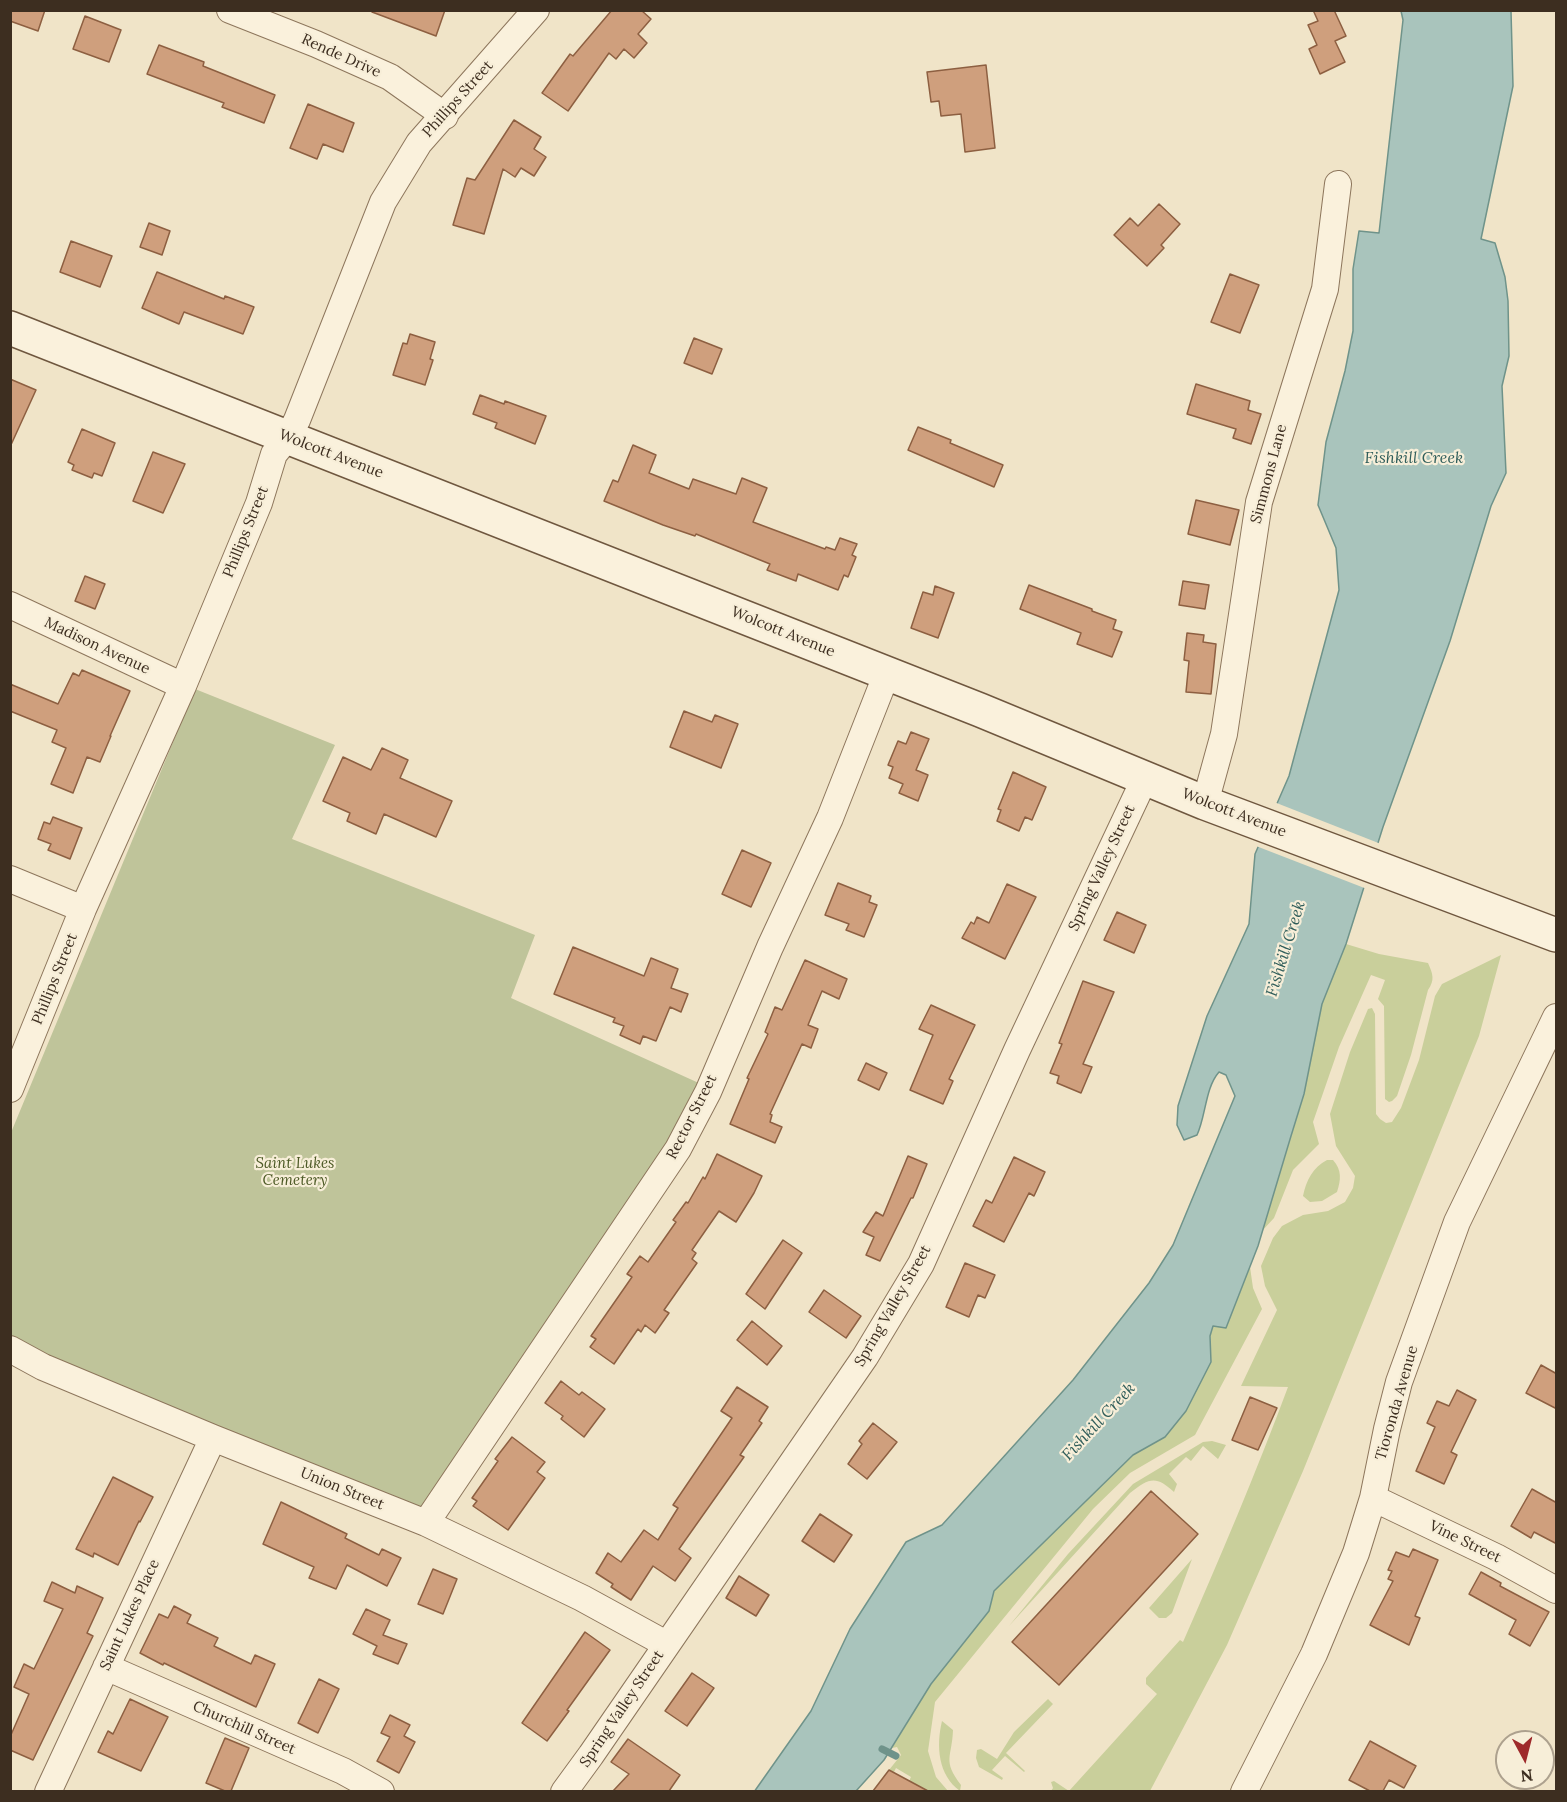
<!DOCTYPE html>
<style>
body{margin:0}
#map{position:relative;width:1567px;height:1802px;overflow:hidden;background:#f0e4c8;font-family:Lora,serif}
canvas{display:block}
.frame{position:absolute;inset:0;border:12px solid #3d2e20;pointer-events:none}
.north{position:absolute;left:1495px;top:1730px;width:60px;height:60px;box-sizing:border-box;background:#f7eed8;border:2px solid #ada18e;border-radius:50%;rotate:173deg;font-size:16px;font-weight:700;line-height:24px;text-align:center;color:#3d2e20}
.north::after{content:'';display:block;margin:auto;width:21px;height:27px;background:#9e2a2b;clip-path:polygon(50% 0,100% 100%,50% 72%,0 100%)}
</style>
<div id="map">
<canvas width="1567" height="1802"></canvas>
<div class="frame"></div>
<div class="north">N</div>
</div>
<script>
const context = document.querySelector('canvas').getContext('2d');
context.lineJoin = 'round';
function fillPath(path, color) { context.fillStyle = color; context.fill(path, 'evenodd'); }
function trace(path, color, width, dash) { context.strokeStyle = color; context.lineWidth = width; context.lineCap = dash ? 'butt' : 'round'; context.setLineDash(dash || []); context.stroke(path); }
function label(font, color, halo, rows, align = 'center') {
  context.font = font + ' Lora,serif'; context.lineWidth = 4.5; context.setLineDash([]); context.textBaseline = 'middle'; context.strokeStyle = halo; context.fillStyle = color; for (const [text, x, y, turn = 0] of rows) {
    context.save(); context.translate(x, y); context.rotate((+turn || 0) * Math.PI / 180); context.textAlign = isNaN(turn) ? turn : align; if (halo) context.strokeText(text, 0, 0); context.fillText(text, 0, 0); context.restore();
  }
}
fillPath(new Path2D(`
 M1346 944 1379 954 1428 963C1433 974 1435 980 1428 990L1411 1055 1397 1096 1392 1101 1389 1102 1385 1099 1384 1006 1378 999 1385 980 1371 975 1339 1047 1313 1122 1319 1144 1293 1170 1274 1218 1262 1231 1304 1094 1322 1004Z
 M1501 955 1479 1036 1303 1471 1227 1645 1150 1791H1051L1053 1788 1051 1782 1054 1781 1069 1791 1157 1694 1146 1684V1678L1180 1640 1183 1642C1220 1558 1256 1473 1288 1387L1241 1386 1277 1310 1265 1286 1261 1266 1273 1238 1282 1226 1303 1215 1328 1211 1345 1202 1353 1188 1355 1176 1336 1146 1330 1114 1350 1052 1368 1009 1372 1008 1375 1014 1376 1114 1380 1119 1386 1123 1392 1122 1401 1108 1419 1060 1435 996 1442 984Z
 M1327 1160H1333C1342 1170 1341 1180 1337 1192L1322 1201 1310 1202 1303 1196C1306 1181 1313 1167 1327 1160Z
 M1250 1267 1253 1288 1262 1309 1195 1435 1130 1473 1093 1509 935 1702 928 1751 936 1777 948 1791H924L909 1781 911 1777 896 1768 894 1772 889 1770 901 1755 897 1747 892 1748 931 1684 989 1611 994 1591 1133 1455 1165 1437 1211 1362 1210 1336 1213 1325 1226 1328Z
 M1212 1441 1226 1445 1218 1459 1203 1446 1191 1461 1186 1457 1169 1474 1177 1484 1174 1492C1156 1475 1149 1478 1130 1493L1009 1626 1068 1554 1133 1484 1203 1442Z
 M1192 1559 1172 1613 1166 1618H1159L1149 1608Z
 M1048 1699 1053 1704 1006 1753 1025 1771 1024 1772 1005 1756 992 1770 1003 1778 1002 1780 979 1767 976 1758 977 1750 981 1749 997 1759 1014 1732Z
 M942 1721 953 1730C952 1758 942 1760 961 1785L960 1791C938 1775 936 1746 942 1721Z`), '#c9cf9b');
fillPath(new Path2D(`
 M195 689 335 745 292 839 535 935 511 998 701 1084 659 1164 426 1523 11 1345 10 1135Z`), '#bfc49a');
const water = new Path2D(`
 M1401 11H1511L1513 86 1481 239 1495 243 1505 277 1508 301 1509 356 1502 386 1506 473 1491 506 1450 641 1383 827 1346 944 1322 1004 1304 1094 1291 1136 1258 1246 1226 1328 1213 1326 1210 1336 1211 1362 1186 1411 1165 1437 1133 1455 994 1591 989 1611 931 1684 884 1760 856 1791 754 1792 811 1711 850 1629 906 1542 942 1525 1073 1380 1149 1283 1173 1245 1235 1096 1226 1075 1219 1072C1205 1088 1206 1116 1197 1135L1184 1140 1177 1125 1178 1106 1207 1016 1249 924 1255 854 1289 776 1339 590 1336 548 1318 505 1326 442 1345 371 1353 331V269L1359 231 1379 233 1403 20Z`);
fillPath(water, '#a9c4bc');
trace(water, '#6f938a', 1.5);
fillPath(new Path2D(`
 M1274 802 1381 844 1367 889 1256 846Z`), '#f0e4c8');
trace(new Path2D(`
 M882 1749 896 1756`), '#6f938a', 7);
const building = new Path2D(`
 M10 10H45L38 31 10 21Z
 M372 10H445L436 36 372 12Z
 M612 10H641L651 19 638 34 647 43 634 58 624 49 616 59 609 53 568 111 542 93 570 54 573 56Z
 M1313 10H1334L1346 36 1335 41 1345 62 1320 74 1309 49 1317 45 1308 25 1318 21Z
 M85 16 121 30 109 62 73 49Z
 M159 45 204 62 203 66 275 95 264 123 222 107 224 103 147 74Z
 M986 65 995 148 965 152 961 114 941 116 939 101 931 102 927 72Z
 M308 104 354 123 343 152 323 144 317 159 290 148Z
 M514 120 541 137 534 149 546 157 534 176 521 168 515 177 503 169 484 234 453 225 467 178 475 180Z
 M1159 204 1180 224 1161 245 1164 248 1147 266 1114 235 1130 218 1138 226Z
 M149 223 170 231 162 255 140 247Z
 M71 241 112 256 100 287 60 272Z
 M157 272 224 299 225 296 254 307 243 334 184 312 179 324 142 308Z
 M1230 274 1259 285 1240 333 1211 322Z
 M410 334 435 342 430 359 433 360 425 385 393 375 403 343 407 344Z
 M694 338 722 349 712 374 684 363Z
 M10 379 36 390 10 447Z
 M1196 384 1250 401 1248 410 1261 414 1251 444 1233 438 1236 429 1187 414Z
 M480 395 504 404 505 401 546 416 535 444 495 428 497 423 473 414Z
 M918 427 951 440 950 443 1003 465 994 487 908 450Z
 M82 429 115 443 102 476 94 473 92 478 72 470 74 465 68 462Z
 M633 445 656 455 649 473 689 489 693 479 736 494 742 478 767 488 753 522 825 549 826 547 835 550 840 538 857 544 852 555 856 557 848 577 844 575 838 590 798 574 796 581 767 570 770 564 696 534 695 536 663 525 604 501 613 480 618 482Z
 M153 452 185 464 163 513 133 501Z
 M1196 500 1239 510 1230 545 1188 534Z
 M85 576 105 584 95 609 75 601Z
 M1183 581 1209 585 1205 609 1179 605Z
 M1029 585 1092 609V611L1116 620 1113 629 1122 632 1112 657 1077 644 1081 633 1020 609Z
 M935 586 954 593 938 638 911 628 923 592 933 595Z
 M1187 633 1204 635 1203 642 1216 644 1211 694 1186 692 1189 661 1184 660Z
 M82 670 130 691 110 736H111L100 762 87 757 73 793 51 784 66 748 52 742 57 730 10 711V684L58 704 73 673 79 676Z
 M684 711 712 722 715 715 738 724 721 768 670 747Z
 M911 732 929 739 916 770 928 775 918 801 899 793 903 784 889 778 893 767 888 765 898 741 906 744Z
 M382 748 408 760 400 778 452 801 436 837 384 814 376 834 347 821 350 813 323 801 343 757 371 770Z
 M1013 772 1046 787 1032 820 1025 817 1019 831 997 821 1001 810 998 809Z
 M53 817 82 828 70 859 48 850 51 844 38 839 44 822 50 824Z
 M742 850 771 863 751 907 722 894Z
 M838 883 871 896 869 902 877 905 864 937 846 930 849 924 825 915Z
 M1007 884 1036 897 1005 959 962 938 971 922 974 924 977 917 989 923Z
 M1117 912 1146 925 1134 953 1104 940Z
 M573 947 644 976 651 958 678 969 671 988 688 994 681 1012 670 1007 656 1041 643 1036 640 1044 620 1035 624 1026 613 1022 615 1018 554 994Z
 M805 960 847 979 839 999 822 991 808 1025 818 1029 811 1048 802 1044 770 1114 772 1115 770 1122 782 1127 775 1143 730 1124 749 1079 747 1078 768 1034 765 1032 775 1007 782 1010Z
 M1083 981 1114 992 1083 1064 1092 1067 1081 1093 1057 1083 1059 1076 1050 1073 1062 1044 1059 1043Z
 M931 1005 975 1025 949 1079 953 1081 943 1104 910 1090 933 1035 919 1029Z
 M866 1063 887 1073 879 1090 858 1080Z
 M717 1154 762 1176 754 1193 736 1222 719 1211 692 1250 696 1253 692 1259 697 1263 664 1310 669 1313 655 1333 645 1325 641 1332 638 1329 614 1364 590 1347 596 1339 591 1336 632 1277 627 1274 640 1256 648 1262 676 1222 673 1220 686 1202 688 1203 703 1177 705 1179Z
 M908 1156 927 1164 913 1198H911L880 1261 866 1255 874 1237 863 1232 876 1212 883 1216Z
 M1014 1157 1045 1172 1034 1196 1029 1193 1004 1242 973 1226 986 1200 992 1203Z
 M783 1240 802 1253 765 1309 746 1294Z
 M965 1263 995 1275 985 1298 978 1295 969 1317 946 1307Z
 M824 1290 861 1316 846 1338 809 1312Z
 M752 1321 782 1346 767 1365 737 1340Z
 M1541 1365 1557 1374V1409L1526 1393Z
 M561 1381 579 1395 582 1392 605 1409 584 1437 561 1419 563 1416 545 1403Z
 M737 1387 768 1407 759 1421 762 1423 740 1455 744 1457 679 1549 691 1558 675 1581 653 1566 631 1600 611 1587 613 1584 596 1573 608 1553 621 1562 644 1530 658 1540 678 1508 673 1505 732 1418 721 1411Z
 M1457 1390 1476 1400 1451 1452 1457 1455 1444 1484 1416 1471 1435 1427 1427 1423 1437 1401 1449 1406Z
 M1250 1397 1277 1408 1258 1450 1232 1440Z
 M873 1423 897 1442 867 1479 848 1464 862 1444 859 1441Z
 M512 1437 545 1462 537 1472 545 1478 508 1530 473 1506 477 1501 472 1498 498 1461 495 1459Z
 M113 1477 153 1497 140 1522 139 1521 118 1565 94 1553 93 1557 76 1549Z
 M1532 1489 1557 1503V1544L1534 1532 1531 1538 1511 1526Z
 M1151 1491 1198 1534 1059 1685 1012 1642Z
 M281 1502 347 1534 345 1538 379 1555 382 1549 401 1558 387 1586 347 1565 336 1589 309 1578 314 1567 263 1544Z
 M820 1514 852 1535 834 1562 802 1541Z
 M1413 1549 1438 1560 1415 1616 1420 1618 1409 1645 1370 1625 1393 1581 1388 1579 1392 1571 1388 1570 1396 1552 1409 1557Z
 M433 1569 457 1579 443 1614 418 1604Z
 M1481 1572 1501 1583 1500 1586 1549 1612 1530 1646 1509 1634 1516 1620 1469 1594Z
 M739 1576 769 1595 756 1616 726 1598Z
 M52 1582 75 1593 77 1586 103 1598 87 1633 93 1636 33 1760 10 1750V1737L29 1694 14 1687 24 1664 34 1669 63 1609 44 1601Z
 M174 1606 191 1615 187 1623 218 1638 214 1646 251 1664 255 1655 275 1664 256 1707 164 1663 163 1665 140 1653 159 1614 168 1618Z
 M366 1609 390 1620 383 1635 407 1644 398 1664 373 1654 377 1646 353 1634Z
 M585 1632 610 1650 567 1710 569 1711 547 1741 522 1723Z
 M692 1673 714 1688 687 1726 665 1711Z
 M319 1679 339 1689 318 1733 298 1723Z
 M130 1699 168 1717 141 1771 98 1752 108 1731 113 1734Z
 M390 1715 410 1725 404 1736 415 1742 399 1773 377 1761 390 1737 381 1733Z
 M225 1738 249 1748 231 1791H225L206 1783Z
 M628 1739 680 1775 669 1791H613L629 1774 611 1762Z
 M1370 1741 1416 1766 1404 1788 1389 1780 1383 1791H1370L1349 1780Z
 M889 1770 928 1791H873Z`);
fillPath(building, '#cf9f7d');
trace(building, '#8d5f41', 1.5);
const minor = new Path2D(`
 M230 10 316 44 390 77 445 116
 M10 605 183 686
 M1205 803 1224 734 1259 502 1325 289 1338 184
 M10 879 83 909
 M10 1089 83 909 183 686 259 503 274 454 288 437 297 420 383 202 419 143 536 10
 M10 1349 43 1367 213 1438 426 1523 582 1598 666 1644
 M1373 1498 1496 1557 1556 1590
 M426 1523 678 1149 708 1092 770 947 830 818 887 673
 M106 1667 343 1771 381 1792
 M48 1792 213 1438
 M564 1792 591 1755 865 1357 921 1264 1017 1050 1145 778
 M1244 1792 1314 1654 1356 1553 1373 1498 1387 1429 1399 1382 1457 1222 1556 1017`);
const secondary = new Path2D(`
 M10 328 980 710 1205 803 1556 935`);
trace(minor, '#8d765c', 28);
trace(secondary, '#6f573f', 36);
trace(minor, '#faf1dc', 26);
trace(secondary, '#faf1dc', 33);
label('15px', '#3d2e20', '#f7eed8', [
 ["Rende Drive",341,56,24],
 ["Phillips Street",458,99,-48],
 ["Wolcott Avenue",331,454,21],
 ["Simmons Lane",1269,474,-75],
 ["Phillips Street",246,532,-68],
 ["Wolcott Avenue",783,632,22],
 ["Madison Avenue",97,646,25],
 ["Wolcott Avenue",1234,813,21],
 ["Spring Valley Street",1102,868,-65],
 ["Phillips Street",55,979,-68],
 ["Rector Street",692,1117,-63],
 ["Spring Valley Street",893,1306,-60],
 ["Tioronda Avenue",1397,1403,-74],
 ["Union Street",342,1489,22],
 ["Vine Street",1465,1542,26],
 ["Saint Lukes Place",130,1615,-65],
 ["Spring Valley Street",622,1709,-56],
 ["Churchill Street",244,1728,24]
]);
label('italic 15px', '#4d5a26', '#f7eed8', [
 ["Saint Lukes",295,1164],
 ["Cemetery",295,1181]
]);
label('italic 16px', '#2f5d5a', '#f7eed8', [
 ["Fishkill Creek",1414,458],
 ["Fishkill Creek",1286,949,-73],
 ["Fishkill Creek",1099,1422,-47]
]);
</script>
